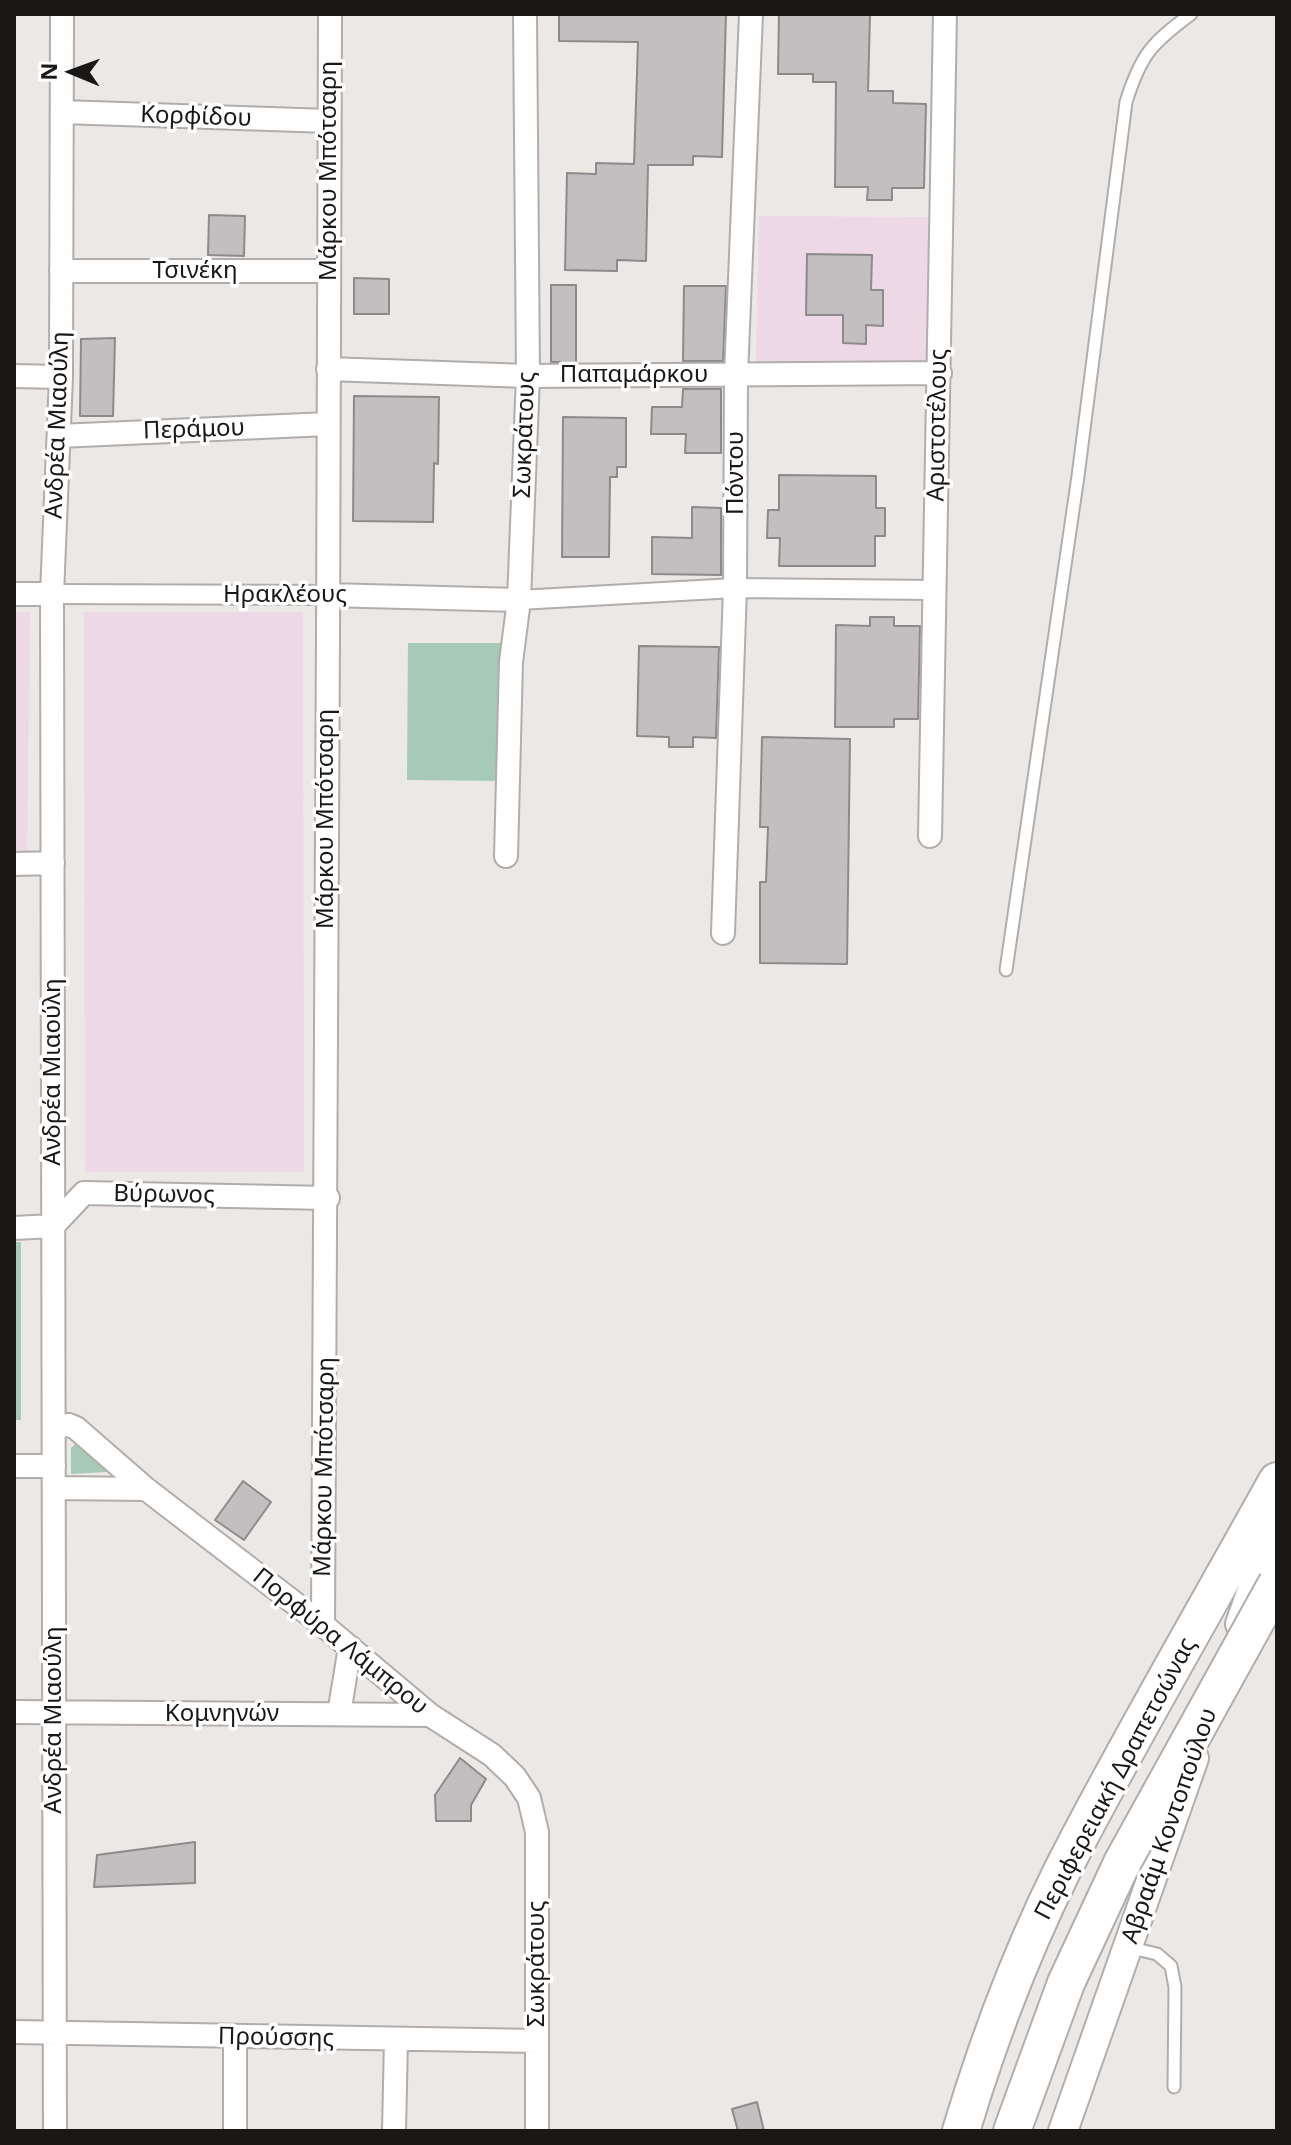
<!DOCTYPE html>
<meta charset="utf-8">
<style>
body{margin:0}
#map{position:relative;width:1291px;height:2145px;overflow:hidden;background:#ece8e6;font-family:"Noto Sans",sans-serif}
canvas{display:block}
.frame{position:absolute;inset:0;border:16px solid #191817;pointer-events:none}
.north{position:absolute;left:32px;top:32px;width:80px;height:80px;-webkit-text-stroke:6px #fff;paint-order:stroke;rotate:271deg;font-size:22px;font-weight:700;line-height:32px;text-align:center;color:#191817}
.north::after{content:'';display:block;margin:auto;width:28px;height:36px;background:#191817;clip-path:polygon(50% 0,100% 100%,50% 72%,0 100%)}
</style>
<div id="map">
<canvas width="1291" height="2145"></canvas>
<div class="frame"></div>
<div class="north">N</div>
</div>
<script>
const context = document.querySelector('canvas').getContext('2d');
context.lineJoin = 'round';
function fillPath(path, color) { context.fillStyle = color; context.fill(path, 'evenodd'); }
function trace(path, color, width, dash) { context.strokeStyle = color; context.lineWidth = width; context.lineCap = dash ? 'butt' : 'round'; context.setLineDash(dash || []); context.stroke(path); }
function label(font, color, halo, rows, align = 'center') {
  context.font = font + ' "Noto Sans",sans-serif'; context.lineWidth = 7; context.setLineDash([]); context.textBaseline = 'middle'; context.strokeStyle = halo; context.fillStyle = color; for (const [text, x, y, turn = 0] of rows) {
    context.save(); context.translate(x, y); context.rotate((+turn || 0) * Math.PI / 180); context.textAlign = isNaN(turn) ? turn : align; if (halo) context.strokeText(text, 0, 0); context.fillText(text, 0, 0); context.restore();
  }
}
fillPath(new Path2D(`
 M759 216 929 217 927 364 756 362Z
 M14 612H30L27 852H14Z
 M84 612H303L304 1172H85Z`), '#edd8e6');
fillPath(new Path2D(`
 M408 643H503V781L407 780Z
 M14 1242H21V1420H14Z
 M76 1443 106 1470V1472L71 1474V1448Z`), '#a7c9b8');
const building = new Path2D(`
 M559 14H726L722 157 693 156V165H648L646 261 617 260V271L565 270 567 173 596 174V163L634 164 638 42 559 41Z
 M779 14H870L868 91H893V103L926 104 924 188H892V200H867L868 187H835L836 82H813V74H778Z
 M209 215 245 216 244 256 208 255Z
 M807 254 872 255 871 290H883V326L866 325V344L843 343V315H806Z
 M354 278 389 279V314H354Z
 M551 285H576V362H551Z
 M684 286H726L723 361H683Z
 M115 338 113 416H80L81 339Z
 M683 389H721V453H685L686 434H651L652 407H682Z
 M354 396 439 397 438 464 434 463 433 522 353 521Z
 M563 417 626 418V467H617V477H610L609 557H562Z
 M779 475 876 476V508H885V536H875V566H779L780 538H767L768 510H779Z
 M692 507 721 508V575L652 574V537L692 538Z
 M870 617H894V626H920L918 719H894V727H835L836 625 870 626Z
 M639 646 719 647 716 738 693 737V747H669V737L637 736Z
 M762 737 850 739 847 964 760 963V882H766L768 827H760Z
 M243 1481 271 1502 244 1540 215 1520Z
 M460 1758 486 1779 471 1805V1821H436L435 1795Z
 M195 1842V1883L94 1887 97 1855Z
 M757 2102 764 2131H738L732 2109Z`);
fillPath(building, '#c3bfc1');
trace(building, '#8d8a8c', 2);
const service = new Path2D(`
 M1006 970 1078 476 1126 102C1141 54 1152 43 1191 14
 M1127 1947 1157 1954 1171 1966 1175 1987 1174 2087`);
const pedestrian = new Path2D(`
 M52 594 327 595
 M519 600 735 588 935 590`);
const minor = new Path2D(`
 M62 112 329 121
 M61 271H329
 M328 369 528 376 940 373
 M14 376 61 377
 M59 436 328 424
 M14 594H52
 M327 595 519 600
 M930 836 945 14
 M506 856 511 662 519 600 528 376 525 14
 M14 864 53 863
 M723 933 735 588 736 375 751 14
 M14 1228 53 1226 84 1193 328 1198
 M54 1426 69 1425 76 1428 146 1489 323 1625 430 1715 492 1755 515 1777 529 1798 537 1832V2131
 M14 1466H54
 M54 1488 146 1489
 M323 1625C329 1088 327 551 330 14
 M14 1712 430 1715
 M339 1714 350 1647
 M14 2032 537 2041
 M55 2131 52 594 61 377 62 14
 M235 2131V2037
 M394 2131 396 2040`);
const tertiary = new Path2D(`
 M1240 1624 1277 1520
 M1063 2131 1194 1758`);
const primary = new Path2D(`
 M961 2131C991 2031 1030 1930 1079 1838 1142 1718 1211 1600 1277 1481
 M1012 2131 1066 1983 1122 1863`);
trace(service, '#b1adab', 15);
trace(pedestrian, '#b1adab', 22);
trace(minor, '#b1adab', 26);
trace(tertiary, '#b1adab', 32);
trace(primary, '#b1adab', 40);
trace(service, '#fff', 11);
trace(pedestrian, '#fff', 18);
trace(minor, '#fff', 22);
trace(tertiary, '#fff', 28);
trace(primary, '#fff', 36);
const primaryBridge = new Path2D(`
 M1122 1863 1277 1583`);
trace(primaryBridge, '#b1adab', 40, []);
trace(primaryBridge, '#fff', 36);
label('24px', '#191817', '#fff', [
 ["Κορφίδου",196,117,2],
 ["Μάρκου Μπότσαρη",329,171,-90],
 ["Τσινέκη",195,271],
 ["Παπαμάρκου",634,375],
 ["Ανδρέα Μιαούλη",58,425,-88],
 ["Αριστοτέλους",938,425,-89],
 ["Περάμου",194,430,-2],
 ["Σωκράτους",525,435,-88],
 ["Πόντου",736,473,-90],
 ["Ηρακλέους",285,595],
 ["Μάρκου Μπότσαρη",326,819,-90],
 ["Ανδρέα Μιαούλη",53,1072,-90],
 ["Βύρωνος",164,1195,1],
 ["Μάρκου Μπότσαρη",325,1467,-89],
 ["Πορφύρα Λάμπρου",340,1642,39],
 ["Κομνηνών",222,1714],
 ["Ανδρέα Μιαούλη",54,1720,-90],
 ["Περιφερειακή Δραπετσώνας",1116,1779,-62],
 ["Αβραάμ Κοντοπούλου",1170,1826,-71],
 ["Σωκράτους",537,1964,-90],
 ["Προύσσης",276,2038,1]
]);
</script>
